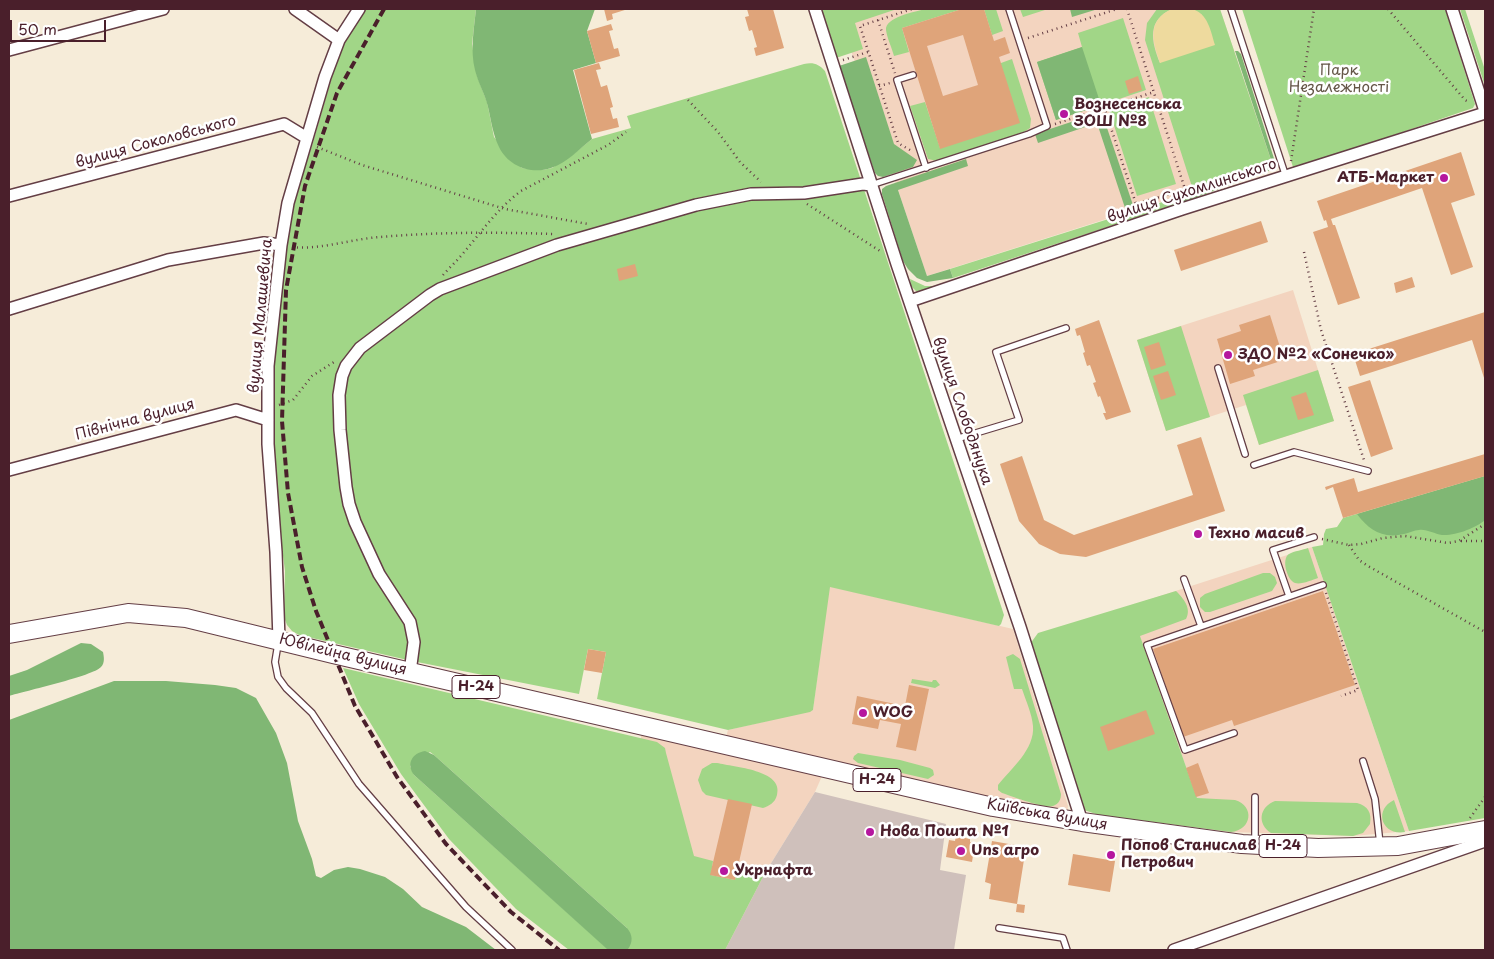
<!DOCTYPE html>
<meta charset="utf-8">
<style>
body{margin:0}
#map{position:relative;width:1494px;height:959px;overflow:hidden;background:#f6ecd9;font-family:"Playpen Sans",sans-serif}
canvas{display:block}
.frame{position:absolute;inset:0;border:10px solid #4a1f2b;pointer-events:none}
.scale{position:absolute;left:10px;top:20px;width:96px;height:22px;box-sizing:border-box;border:2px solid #4a1f2b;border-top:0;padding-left:6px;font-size:15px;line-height:18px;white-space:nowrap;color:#4a1f2b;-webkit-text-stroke:4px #fff;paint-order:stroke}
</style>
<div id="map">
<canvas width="1494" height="959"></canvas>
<div class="frame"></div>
<div class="scale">50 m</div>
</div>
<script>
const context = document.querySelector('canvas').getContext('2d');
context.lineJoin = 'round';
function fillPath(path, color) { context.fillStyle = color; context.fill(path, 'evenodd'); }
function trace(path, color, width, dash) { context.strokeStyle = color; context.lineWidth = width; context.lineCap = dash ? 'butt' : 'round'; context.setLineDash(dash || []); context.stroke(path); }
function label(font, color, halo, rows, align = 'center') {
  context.font = font + ' "Playpen Sans",sans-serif'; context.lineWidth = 5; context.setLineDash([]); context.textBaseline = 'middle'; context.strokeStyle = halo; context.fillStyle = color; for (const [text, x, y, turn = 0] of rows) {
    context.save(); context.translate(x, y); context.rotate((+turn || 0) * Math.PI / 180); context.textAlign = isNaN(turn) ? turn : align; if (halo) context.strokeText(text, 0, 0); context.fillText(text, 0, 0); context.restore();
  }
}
fillPath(new Path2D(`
 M837 9H1220L1273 166 927 276Z
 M1293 290 1334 421 1259 445 1246 405 1166 431 1137 340Z
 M1312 547 1409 831 1353 836 1231 832 1208 829 1129 606Z
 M829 586 1013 629 1068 806 1067 813 1065 814 725 740 728 730 813 710Z
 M641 734 822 776 815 792 765 873 725 950 641 739Z`), '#f3d4bf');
fillPath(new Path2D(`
 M815 792 946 824 940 870 966 875 954 950H725L765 873Z`), '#cfc0bb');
fillPath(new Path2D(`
 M364 9H476L472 44 477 76 487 102 494 137 522 168 543 170 552 168 571 156 592 139 631 128 627 116 804 64C813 62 819 64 825 71L1004 615 1001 624 999 626 830 587 813 710 810 712 728 730 597 699 606 652 588 649 579 694 412 661 299 635 292 631 287 625 284 617 285 571 274 487 272 445 273 363 284 246 294 199 312 146 342 42Z
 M822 9H897L855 23 863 49 836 58 823 17Z
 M925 9H962L902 28 909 52 894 56C892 48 887 38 886 30 885 17 915 12 925 9Z
 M984 9H996L1003 31 992 35Z
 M1020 9H1048L1023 17Z
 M1157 9H1172C1147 20 1151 41 1160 63L1202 15 1192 9H1220L1273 166 1194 193 1145 40 1147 23Z
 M1242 9H1445L1475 104 1473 108 1297 168 1293 167Z
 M1460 9H1465L1485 70V86Z
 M1123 18 1146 90 1056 120 1037 62 1082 47 1078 33Z
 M1012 59 1031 119 1030 128 1024 132 937 161 928 159 910 106 925 102 940 148 1001 63Z
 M1149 97 1176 184 1137 196 1109 110Z
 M1175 198 1177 204 953 278 950 269Z
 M910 279 925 286H940L917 292 911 286Z
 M1181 326 1210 417 1166 431 1137 340Z
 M1318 370 1334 421 1259 445 1243 395Z
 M1485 476V818L1409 831 1312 547 1323 545 1324 534 1326 529 1337 527 1343 518Z
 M1308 548 1318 578C1312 580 1301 585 1295 583 1287 580 1281 559 1289 554 1294 551 1303 550 1308 548Z
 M1263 573H1270L1275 577 1277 583 1272 591 1210 612H1205L1200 607V598L1205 594Z
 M1176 591C1183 598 1192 608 1186 619L1140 636 1197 798 1235 800C1255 806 1252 830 1231 832L1099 815 1084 810 1030 644 1038 633Z
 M1013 654 1020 659 1061 794C1061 799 1059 804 1053 806 1045 809 1011 796 1002 793L998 790V785C1011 769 1035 749 1033 726 1032 714 1026 701 1022 689H1014L1006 657Z
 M343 668 657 742 665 748 666 753 694 856 713 861 711 875 735 880 738 867 765 873 725 950H627L628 949 627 928 434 755 430 752 410 766 414 775 609 950H569L516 909 449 839 401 774 359 704Z
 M912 679 932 682 933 680H936L940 685 935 688 911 683Z
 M858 753 900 760 930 768 933 770 934 775 928 779 858 763 853 759 854 756Z
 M712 763H717C734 767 784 770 777 795 775 803 769 806 763 808L706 795 702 791 698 780 702 769Z
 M1394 800 1405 832C1382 836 1373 810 1394 800Z
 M1275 801 1357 803C1368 806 1372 813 1370 824L1363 833 1353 836 1271 833C1257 824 1259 807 1275 801Z`), '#a1d687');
fillPath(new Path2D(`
 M476 9H595L587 31 596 63 573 70 592 139C579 149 567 163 551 168 531 175 508 166 499 147 493 135 491 120 488 107 485 94 478 83 475 70 470 50 474 29 476 9Z
 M1070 9H1098L1072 17Z
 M1082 47 1101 105 1056 120 1037 62Z
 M1235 51H1238L1241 54 1277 168 1183 202 1181 197 1273 166Z
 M866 57 894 144 917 160 913 167 883 177 878 176 875 173 839 66Z
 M1095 114 1099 115 1104 119 1135 211 1127 214 1097 123 1038 143 1035 134Z
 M966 159 968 166 898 190 927 276 950 269 953 278 927 282 917 278 908 269 903 261 882 194V189L886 186Z
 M1485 476V520C1476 528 1455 536 1442 535 1434 534 1427 529 1419 530 1414 530 1409 533 1404 534 1382 539 1369 530 1357 514Z
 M81 643 91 644 103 652C104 657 105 663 101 667 93 676 25 691 9 696V676L27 670Z
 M114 681H166L215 685 236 688 256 698 276 733 287 763 298 821 312 859 316 876 321 878 334 870 348 867 360 869 385 877 403 889 422 907 466 927 496 950H9V720Z
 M425 751 434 755 627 928C633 935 633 942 628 949L609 950 607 949 414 775C406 764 412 753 425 751Z`), '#80b774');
fillPath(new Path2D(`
 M1172 9C1178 9 1186 7 1192 9 1208 13 1211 32 1215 45L1160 63C1153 41 1146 21 1172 9Z`), '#eeda9e');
fillPath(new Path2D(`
 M604 9H628L612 14 613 19 607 21Z
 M747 9H773L784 48 756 56 754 48 757 47 752 30 749 31 745 17 749 16Z
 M962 9H984L994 41 1005 37 1010 53 999 57 1020 123 940 149 902 28ZM963 35 978 85 943 96 927 46Z
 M611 24 613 30 609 31 614 49 618 48 620 56 596 63 587 31Z
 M599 63 601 69 596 70 601 87 607 85 613 107 610 108 613 119 617 118 619 127 591 134 574 70Z
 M1138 76 1142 90 1129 94 1125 81Z
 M1461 152 1475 195 1451 203 1473 267 1451 275 1422 188 1331 219 1333 225H1335L1360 298 1338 305 1313 232 1328 227 1326 220 1324 221 1317 201Z
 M1261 221 1268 242 1181 271 1174 250Z
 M635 264 638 276 619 281 617 269Z
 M1412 277 1415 287 1396 293 1394 283Z
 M1485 312V381L1472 340 1360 376 1353 354Z
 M1270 315 1284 360 1253 370 1255 376 1230 384 1217 339 1241 331 1239 325Z
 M1099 320 1131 412 1106 420 1103 413H1106L1100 396 1098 397 1093 383 1096 382 1090 365 1087 366 1083 353 1085 352 1080 335 1077 336 1075 329Z
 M1159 342 1166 365 1151 370 1144 347Z
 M1168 371 1176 395 1161 400 1153 376Z
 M1370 380 1393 449 1371 457 1348 387Z
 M1306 392 1314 415 1298 420 1291 397Z
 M1201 437 1225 511 1086 557 1060 554 1039 544 1019 521 1000 464 1022 456 1044 520 1074 535 1193 495 1177 445Z
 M1485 454V476L1343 518 1333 487 1326 490 1325 487 1354 478 1358 492Z
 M1323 591 1355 685 1234 726 1232 720 1183 737 1153 649Z
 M588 649 606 652 602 673 584 670Z
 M909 685 929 689 916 751 896 747 901 724 880 720 878 729 852 724 857 696 905 706Z
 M1146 710 1155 734 1108 751 1100 727Z
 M1198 763 1209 793 1196 797 1186 768Z
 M728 799 752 804 735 880 710 875Z
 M956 836 970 839V842L975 843 972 862 946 857 949 840 955 841Z
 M992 841 1026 847 1017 904 1025 905 1024 913 1016 912 1017 904 989 899 991 884 985 882Z
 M1073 854 1115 861 1110 892 1068 885Z`), '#dfa47a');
const lane = new Path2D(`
 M1231 9 1286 177
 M913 75 897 80 926 168
 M871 185 1029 134 1047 126 1009 9
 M1218 368 1245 454
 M956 439 1019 420 996 352 1066 328
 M1254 465 1294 452 1368 471
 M1184 579 1201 626
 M1289 596 1273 550 1314 537
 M278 644 275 662 278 677 286 688 312 713 359 784 466 907 512 950
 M1234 733 1185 750 1147 645 1323 585
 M1363 761 1375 799 1380 844
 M1255 843V797
 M999 928 1063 938 1067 950`);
const street = new Path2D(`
 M295 9 339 40
 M815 9 897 264 1020 627 1082 822
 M1452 9 1485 111
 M9 50 163 9
 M9 196 284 124 307 138
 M910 301 1182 209 1485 113
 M9 309 168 260 264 243 281 245
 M9 470 236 410 268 420
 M279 640 276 552 268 444V366L281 245 288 203 325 77 339 40 359 9
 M410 672 414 642 410 622 379 574 355 522 349 504 346 487 340 430 339 395 342 376 346 366 360 348 430 295 440 289 557 245 696 205 751 194 804 193 863 184 871 185
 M1174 950 1485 841`);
const primary = new Path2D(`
 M9 634 128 613 186 618 333 654 993 807 1082 822 1242 844 1318 848 1398 846 1485 830`);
trace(lane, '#643e45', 8);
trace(street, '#643e45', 14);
trace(primary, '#643e45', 20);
trace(new Path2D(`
 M1127 9 1185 189 1176 192 1178 198
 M1388 9 1465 100 1469 102
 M878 20 895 73
 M1028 38 1117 9
 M843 60 868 52
 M879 86 890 83
 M688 100 718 132 740 162 761 182
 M1104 107 1136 204 1176 192
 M1055 124 1154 92
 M317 147 362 165 505 209 588 224
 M910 150 898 143 860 26 912 9
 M1291 161 1314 9
 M807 204 880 251
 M292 247C321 250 351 239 380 237 438 232 495 232 553 234
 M1304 252 1321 330 1364 460
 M443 275C450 267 458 260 465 251 483 230 498 208 521 191L608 145 626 132
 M279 405 293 400 312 376 334 362
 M1322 539 1349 545 1361 544 1383 538 1405 536 1448 543 1459 541 1485 524
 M1461 541H1485
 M1349 545 1359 560 1368 566 1485 632
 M1326 593 1358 690 1341 696
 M1470 818 1485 797`), '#643e45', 2.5, [1, 4]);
trace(lane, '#fff', 5.5);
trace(street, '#fff', 11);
trace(primary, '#fff', 18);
trace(new Path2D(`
 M384 9 337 93 305 186 286 290 282 421 288 493 302 567 316 611 355 706 397 777 446 844 511 912 559 950`), '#4a1f2b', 4, [8, 4]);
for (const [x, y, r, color] of [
 [1064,114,5,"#b5179e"],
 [1444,178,5,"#b5179e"],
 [1228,355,5,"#b5179e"],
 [1198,534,5,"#b5179e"],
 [863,713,5,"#b5179e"],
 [870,832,5,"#b5179e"],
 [961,851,5,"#b5179e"],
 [1111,855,5,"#b5179e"],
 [724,871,5,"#b5179e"]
]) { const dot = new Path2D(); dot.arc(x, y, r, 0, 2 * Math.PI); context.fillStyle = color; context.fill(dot); trace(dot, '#fff', 2); }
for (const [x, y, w] of [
 [476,687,48],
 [877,780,48],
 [1283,846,48]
]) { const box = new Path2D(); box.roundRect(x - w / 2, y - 11.5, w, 23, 4); context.fillStyle = '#fff'; context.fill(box); trace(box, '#4a1f2b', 1); }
label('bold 14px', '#4a1f2b', null, [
 ["Н-24",476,687],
 ["Н-24",877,780],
 ["Н-24",1283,846]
]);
label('15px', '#645647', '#fff', [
 ["Парк",1339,71],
 ["Незалежності",1339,88]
]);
label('bold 15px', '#4a1f2b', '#fff', [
 ["Вознесенська",1074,105],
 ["ЗОШ №8",1074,122],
 ["АТБ-Маркет",1434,178,"right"],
 ["ЗДО №2 «Сонечко»",1238,355],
 ["Техно масив",1208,534],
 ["WOG",873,713],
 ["Нова Пошта №1",880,832],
 ["Попов Станислав",1121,846],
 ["Петрович",1121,863],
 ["Uns агро",971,851],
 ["Укрнафта",734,871]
], 'left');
label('15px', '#4a1f2b', '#fff', [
 ["вулиця Соколовського",156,142,-15],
 ["вулиця Сухомлинського",1192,191,-18],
 ["вулиця Малашевича",261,316,-85],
 ["вулиця Слободянука",962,411,71],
 ["Північна вулиця",135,420,-15],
 ["Ювілейна вулиця",343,655,14],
 ["Київська вулиця",1047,815,10]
]);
</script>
